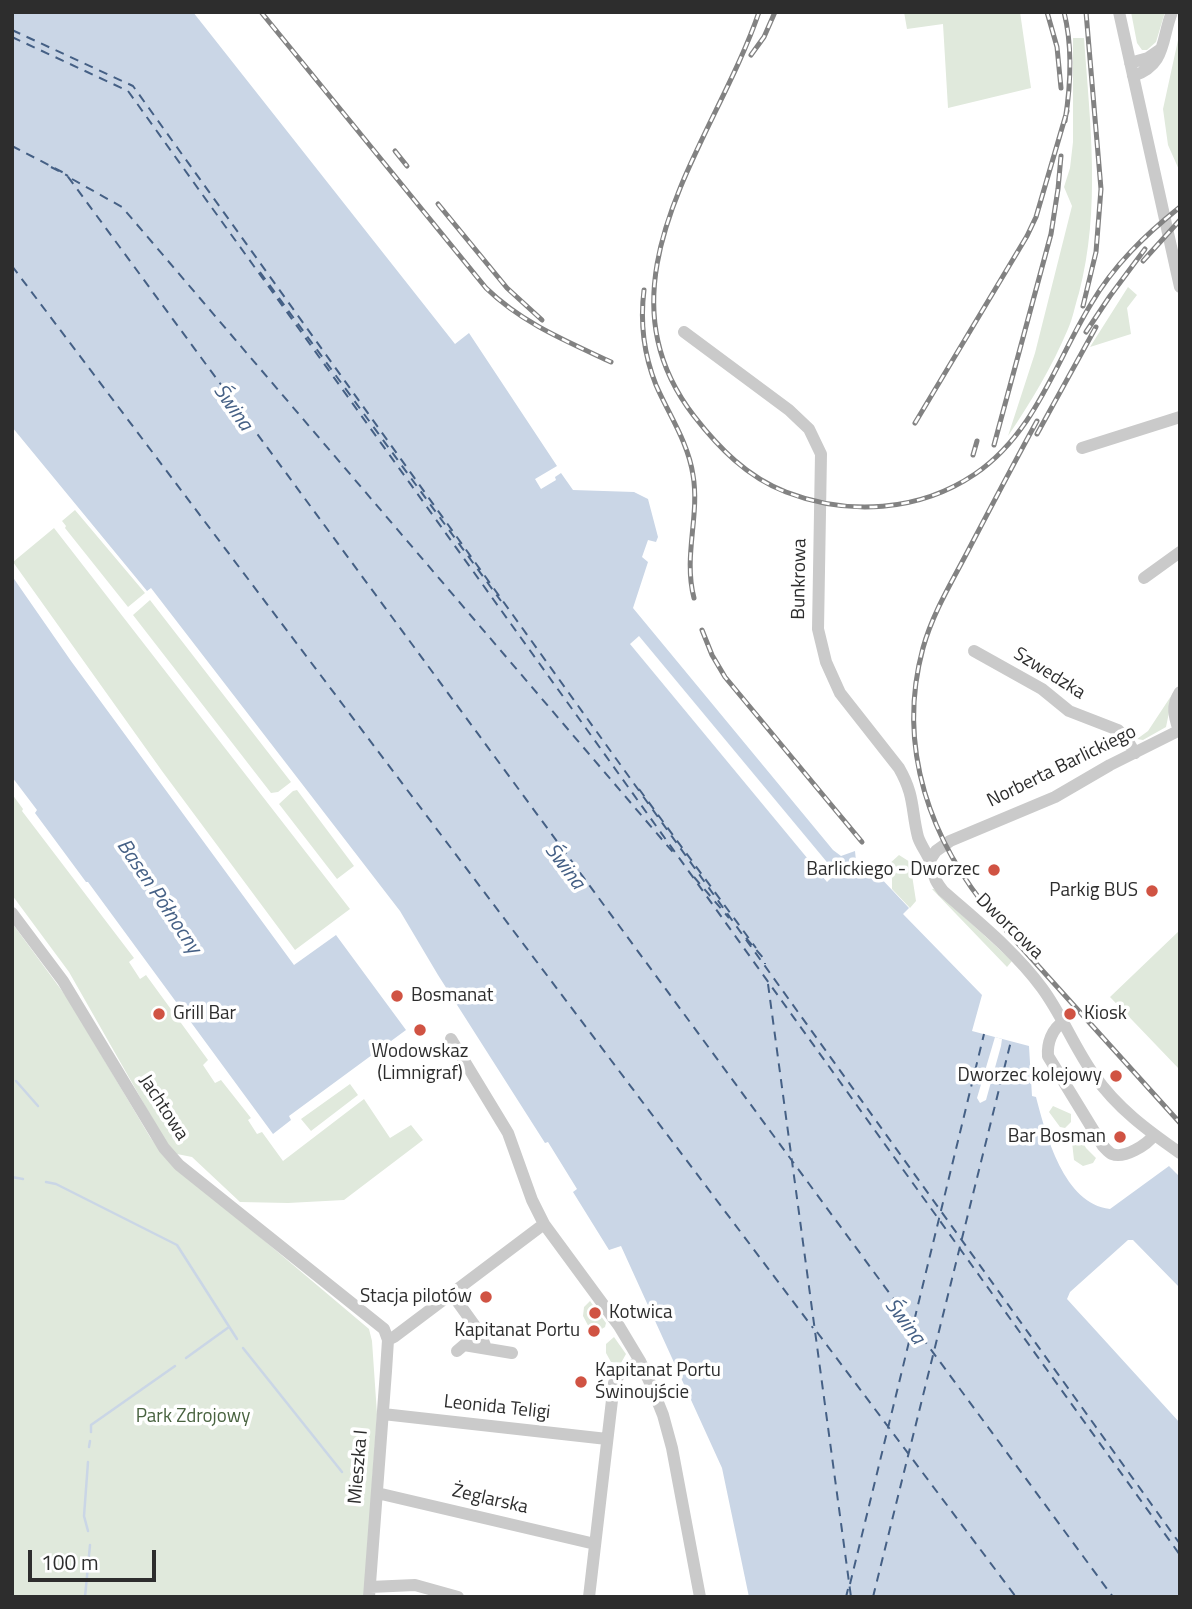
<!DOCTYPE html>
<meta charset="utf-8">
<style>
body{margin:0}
#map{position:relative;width:1192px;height:1609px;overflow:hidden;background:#fff;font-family:"Titillium Web",sans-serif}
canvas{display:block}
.frame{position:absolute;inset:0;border:14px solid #2d2d2d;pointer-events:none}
.scale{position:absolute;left:28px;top:1550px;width:128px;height:32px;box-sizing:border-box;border:4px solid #2d2d2d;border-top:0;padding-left:9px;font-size:21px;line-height:24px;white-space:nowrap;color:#2d2d2d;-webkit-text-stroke:5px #fff;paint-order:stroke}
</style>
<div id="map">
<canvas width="1192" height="1609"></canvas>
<div class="frame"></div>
<div class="scale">100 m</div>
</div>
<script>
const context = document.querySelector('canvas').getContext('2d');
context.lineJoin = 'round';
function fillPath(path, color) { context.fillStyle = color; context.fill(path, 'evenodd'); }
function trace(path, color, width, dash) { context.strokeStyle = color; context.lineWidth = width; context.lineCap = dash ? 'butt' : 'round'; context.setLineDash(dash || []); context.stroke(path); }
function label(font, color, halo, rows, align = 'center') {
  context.font = font + ' "Titillium Web",sans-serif'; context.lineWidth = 7; context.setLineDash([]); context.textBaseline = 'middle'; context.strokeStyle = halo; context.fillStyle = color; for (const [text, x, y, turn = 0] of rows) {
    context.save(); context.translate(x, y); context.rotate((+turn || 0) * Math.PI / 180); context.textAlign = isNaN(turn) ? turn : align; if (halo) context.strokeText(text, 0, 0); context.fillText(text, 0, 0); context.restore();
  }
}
fillPath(new Path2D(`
 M904 12H1020L1031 88 948 108 943 24 907 29Z
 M1131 12H1165L1156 42 1147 50H1142L1137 43Z
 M1180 31V172L1168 145 1163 109Z
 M1073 38H1084C1090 123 1101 209 1079 293 1075 305 1073 318 1068 329 1052 367 1031 402 1008 436L1035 353 1072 206 1064 187 1070 168 1073 142Z
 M1128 287 1137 295 1127 308 1131 334 1090 347Z
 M75 510 145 593 128 607 65 528 66 526 62 521Z
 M54 528 350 909 295 950 162 771 13 562Z
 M150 600 291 782 278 792 271 793 133 615Z
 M1173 693 1166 727 1143 740 1137 739 1148 731Z
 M297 790 354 866 337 879 279 804 293 791Z
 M12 794 23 809 22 811 134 958 129 962 140 979 146 975 208 1060 203 1065 215 1083 221 1080 251 1118 248 1120 257 1134 262 1132 283 1161 364 1099 390 1138 411 1125 423 1140 344 1200 288 1203 240 1202 192 1157 172 1153 69 972 12 895Z
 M899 855 910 862 916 901 910 908 892 889V878L881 877 878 874Z
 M932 889H934L1012 961 1007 967Z
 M12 923 68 999 150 1137 164 1156 369 1329 372 1341 377 1414 364 1597H12Z
 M1180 930V1070L1110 997Z
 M350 1084 358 1095 311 1131 301 1119Z
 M1053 1106 1071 1114V1122L1065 1128 1060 1127 1049 1112Z
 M1080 1137 1086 1148 1096 1158 1093 1163 1083 1166 1074 1160 1072 1142 1075 1137Z
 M590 1301 606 1323 605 1327 600 1330 598 1328 591 1331 583 1316 584 1307Z
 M614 1337 626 1354 621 1363 611 1362 606 1353V1344Z`), '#e0e9dc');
fillPath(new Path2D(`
 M12 12H193L455 344 469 333 557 466 535 479 541 489 556 480 555 477 561 473 573 490 634 492 648 499 658 537 656 542 648 540 642 557 648 562 633 608 833 850 841 856 855 851 856 861 877 874 909 908 903 914 982 995 972 1031 1029 1046 1032 1096 1036 1097C1046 1135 1064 1204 1110 1209L1169 1166 1180 1177V1288L1133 1240H1128L1070 1292 1067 1299 1180 1423V1597H749L722 1468 621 1246 609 1250 573 1192 577 1189 548 1142 545 1143 438 975 400 911 151 588 147 591 12 427Z
 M12 576 71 661 294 965 336 935 406 1030 289 1116 291 1120 273 1134 88 882H86L35 813 37 810 12 777Z`), '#cad6e6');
fillPath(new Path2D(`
 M639 636 836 873 827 882 630 644Z
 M995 1037 1002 1039 1001 1046 986 1100 980 1103 977 1098Z`), '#fff');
trace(new Path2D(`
 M16 1081 38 1106
 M12 1177 23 1179
 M46 1182 56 1184 177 1245 237 1339
 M243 1348 342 1472
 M186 1358 229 1327
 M91 1432V1425L175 1366
 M89 1447 90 1441
 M88 1531 84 1516 88 1462
 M85 1597 90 1545`), '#cad6e6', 2.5);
trace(new Path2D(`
 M12 30 133 86 1180 1544
 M12 37 128 91 1180 1555
 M12 146 66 174 1113 1597
 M51 167 68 176
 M72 179 122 207 677 857
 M12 266 813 1328
 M260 272 501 601
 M639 789 756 948
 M694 877 729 918
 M746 938 765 960V964
 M768 984 851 1597
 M817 1332 1016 1597
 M850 1584 984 1034
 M846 1597 848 1589
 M873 1597 1011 1041`), '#456085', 2, [9, 7]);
trace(new Path2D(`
 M1119 12 1180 287
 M1130 63 1148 58 1161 49
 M1133 76C1167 65 1161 39 1172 12
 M684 332 789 410 809 429 821 454 818 629 826 662 840 693 899 768C915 796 911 809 918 837 921 846 927 853 930 861 935 876 932 877 943 891 977 921 1015 951 1042 988 1062 1015 1074 1047 1094 1075 1117 1108 1147 1130 1180 1153
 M1082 448 1180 417
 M1144 578 1180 552
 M974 651 1042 689 1069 711 1118 730 1126 738 1135 753
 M1179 731C1174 716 1171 706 1180 692
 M930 860 936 851 950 841 1055 797 1110 765 1180 730
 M12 913 63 981 164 1148 179 1165 384 1329 388 1340 386 1371 369 1597
 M1063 1022C1052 1029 1047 1043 1048 1056L1103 1146C1105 1148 1109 1153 1112 1154 1124 1159 1147 1145 1154 1135
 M451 1039 508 1133 532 1200 544 1224 619 1326 640 1361 651 1385 663 1415 672 1448 700 1597
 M452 1294 480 1333 486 1348
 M388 1340 394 1337 544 1224
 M457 1351 464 1345 512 1353
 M383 1414 607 1439
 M377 1493 595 1544
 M370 1587 415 1585 458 1597
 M589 1597 614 1383 621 1372 640 1361`), '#cacaca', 12);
const rail = new Path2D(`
 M261 12 486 288C522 323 566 341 611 362
 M759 12C715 142 590 281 694 416 719 448 747 477 786 492 848 516 919 512 975 474 1035 433 1055 363 1091 304 1114 265 1145 235 1180 207
 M1047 12 1057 47 1061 88
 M1064 12C1073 48 1071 84 1065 121
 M751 55 764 37 775 12
 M395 151 407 166
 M438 204 507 288 542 320
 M1143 261 1180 220
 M644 290C640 322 644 355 656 385 669 415 688 442 693 475 700 516 683 556 694 598
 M1083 306 1096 252 1101 189 1086 12
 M1086 332 1110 296 1145 249
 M1037 421C1014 463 992 505 970 547 953 580 933 612 923 648 896 747 930 842 995 918L1180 1123
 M915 423 1027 236 1036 217 1067 111
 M1037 434 1096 327
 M994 445 1051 234 1058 189 1061 156
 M973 455 977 441
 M702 630 712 655 725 677 862 842`);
trace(rail, '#828282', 5);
trace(rail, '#fff', 2.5, [8]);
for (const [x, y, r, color] of [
 [994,870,7,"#d05343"],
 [1152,891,7,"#d05343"],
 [397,996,7,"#d05343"],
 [159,1014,7,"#d05343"],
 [1070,1014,7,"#d05343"],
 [420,1030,7,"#d05343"],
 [1116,1076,7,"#d05343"],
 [1120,1137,7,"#d05343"],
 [486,1297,7,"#d05343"],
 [595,1313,7,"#d05343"],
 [594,1331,7,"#d05343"],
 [581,1382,7,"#d05343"]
]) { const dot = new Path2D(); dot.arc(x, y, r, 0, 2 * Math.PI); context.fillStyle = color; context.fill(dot); trace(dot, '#fff', 2.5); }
label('19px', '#2d2d2d', '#fff', [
 ["Bunkrowa",800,579,-89],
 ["Szwedzka",1049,674,32],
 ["Norberta Barlickiego",1062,767,-26],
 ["Dworcowa",1009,927,44],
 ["Jachtowa",163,1108,57],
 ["Leonida Teligi",497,1408,6],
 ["Mieszka I",359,1467,-85],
 ["Żeglarska",490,1500,13]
]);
label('19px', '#2d2d2d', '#fff', [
 ["Barlickiego - Dworzec",980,870],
 ["Parkig BUS",1138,891],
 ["Bosmanat",411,996,"left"],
 ["Grill Bar",173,1014,"left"],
 ["Kiosk",1084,1014,"left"],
 ["Wodowskaz",420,1052,"center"],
 ["(Limnigraf)",420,1074,"center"],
 ["Dworzec kolejowy",1102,1076],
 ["Bar Bosman",1106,1137],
 ["Stacja pilotów",472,1297],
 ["Kotwica",609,1313,"left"],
 ["Kapitanat Portu",580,1331],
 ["Kapitanat Portu",595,1371,"left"],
 ["Świnoujście",595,1393,"left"]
], 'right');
label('19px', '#496340', '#fff', [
 ["Park Zdrojowy",193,1417]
]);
label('italic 21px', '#456085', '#fff', [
 ["Świna",232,408,55],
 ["Świna",564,867,53],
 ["Basen Północny",158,897,56],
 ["Świna",904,1322,53]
]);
</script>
